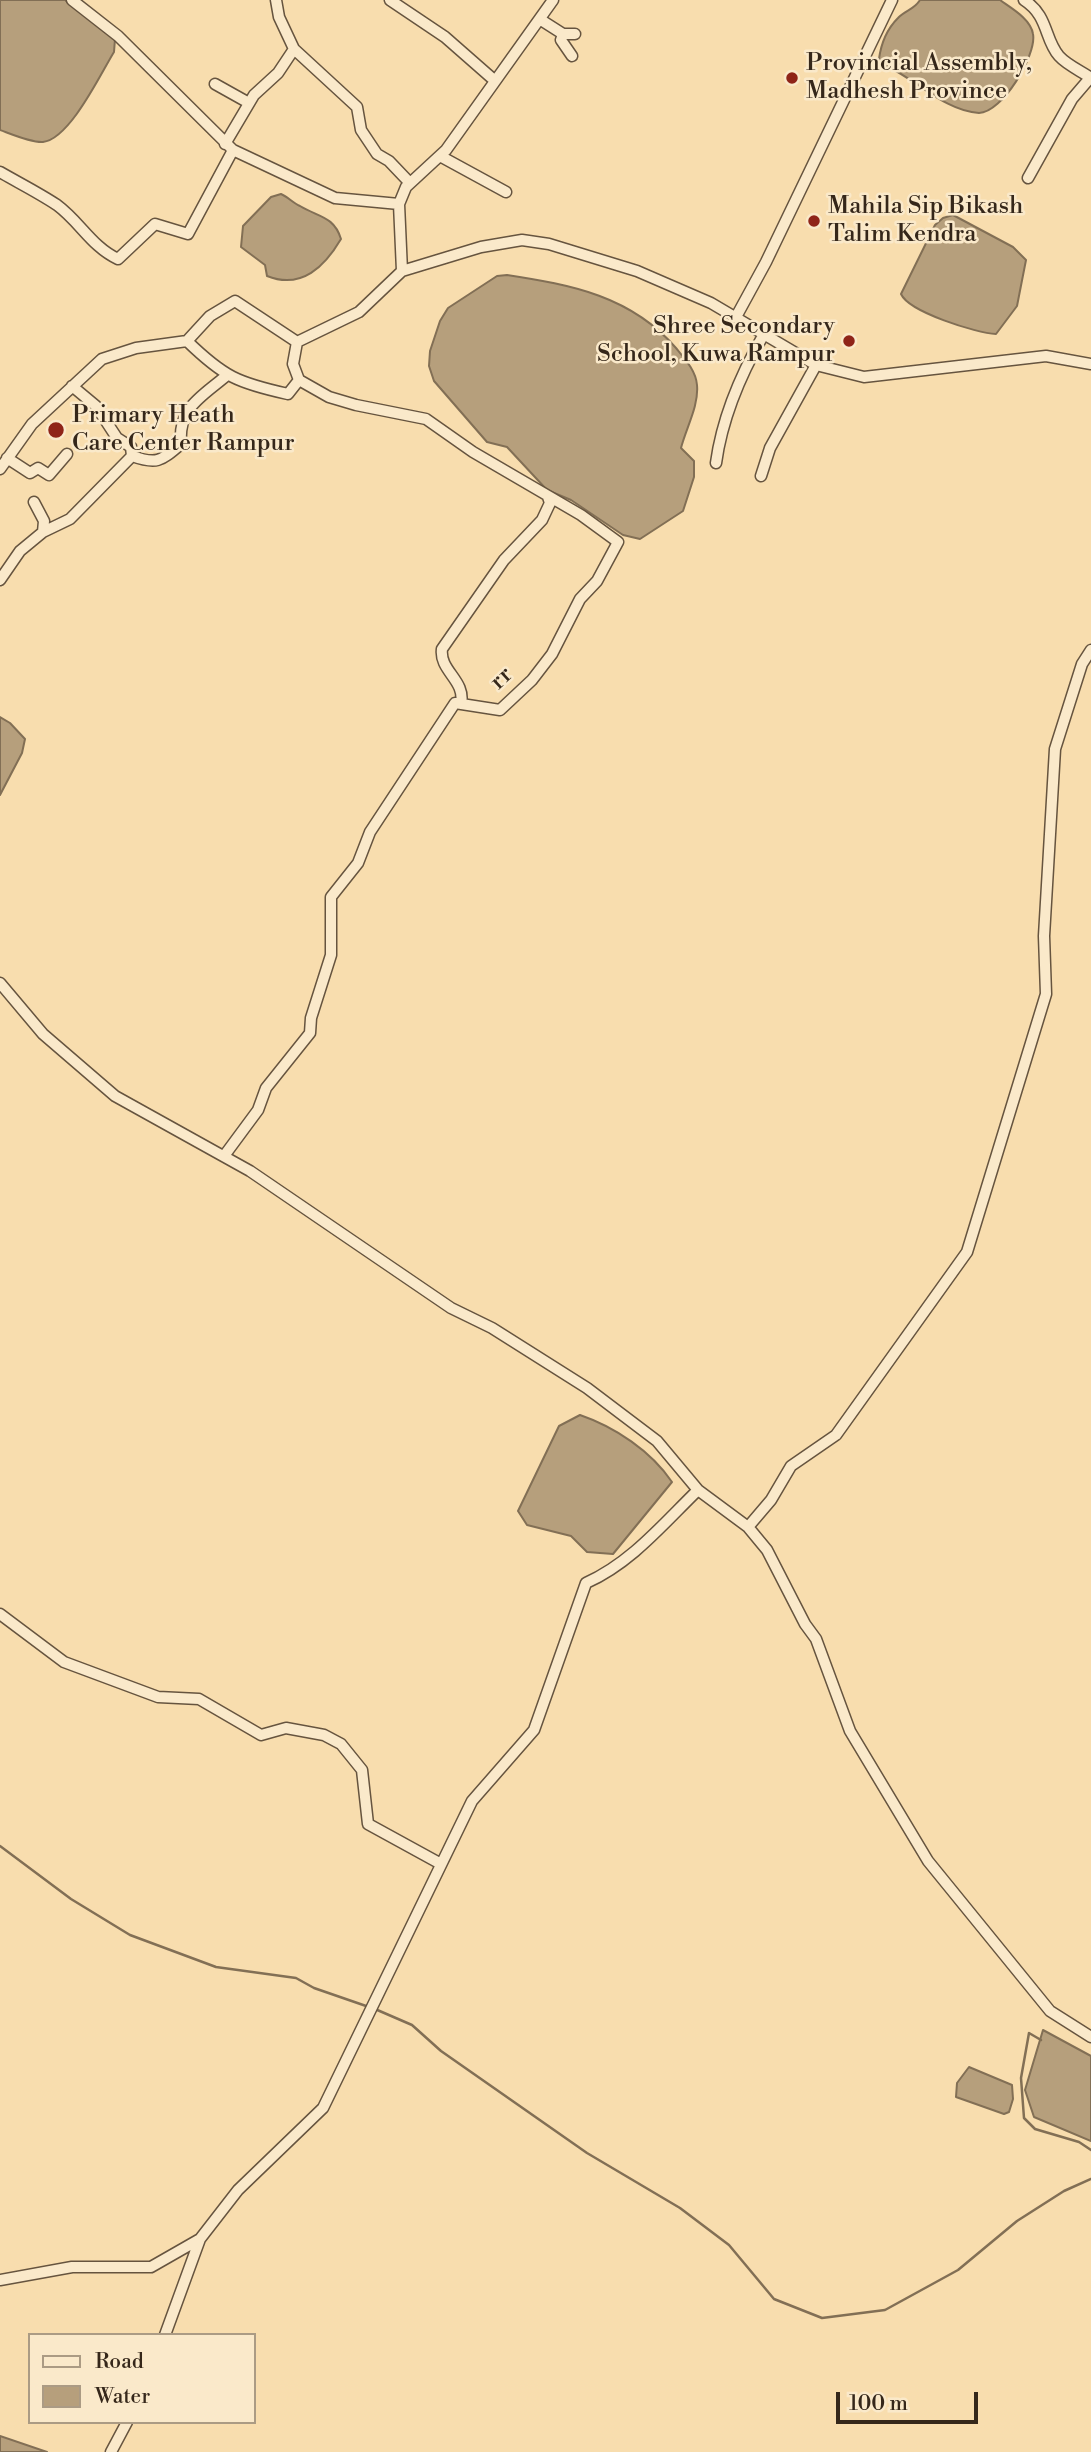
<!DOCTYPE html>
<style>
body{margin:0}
#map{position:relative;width:1091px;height:2452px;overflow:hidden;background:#f8ddae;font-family:"Libre Bodoni",serif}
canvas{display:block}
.legend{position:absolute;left:28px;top:2333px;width:228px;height:91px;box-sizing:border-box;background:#fae9ca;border:2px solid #ab9b84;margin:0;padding:9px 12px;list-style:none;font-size:21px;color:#35271a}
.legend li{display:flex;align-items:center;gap:14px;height:35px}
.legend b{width:35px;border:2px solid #ab9b84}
.scale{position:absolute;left:836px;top:2392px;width:142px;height:32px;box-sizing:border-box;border:4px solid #35271a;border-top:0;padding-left:9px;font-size:21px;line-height:24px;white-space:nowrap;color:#35271a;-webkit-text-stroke:5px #fae9ca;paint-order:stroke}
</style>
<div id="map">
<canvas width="1091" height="2452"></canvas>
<ul class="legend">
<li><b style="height:9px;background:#fae9ca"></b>Road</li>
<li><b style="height:19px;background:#b69f7c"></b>Water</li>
</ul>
<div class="scale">100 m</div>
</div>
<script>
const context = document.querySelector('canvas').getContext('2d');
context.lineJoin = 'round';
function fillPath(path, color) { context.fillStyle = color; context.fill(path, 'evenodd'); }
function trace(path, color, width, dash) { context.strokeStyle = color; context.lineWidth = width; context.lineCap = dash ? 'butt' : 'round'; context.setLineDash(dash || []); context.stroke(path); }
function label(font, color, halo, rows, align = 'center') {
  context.font = font + ' "Libre Bodoni",serif'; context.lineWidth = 5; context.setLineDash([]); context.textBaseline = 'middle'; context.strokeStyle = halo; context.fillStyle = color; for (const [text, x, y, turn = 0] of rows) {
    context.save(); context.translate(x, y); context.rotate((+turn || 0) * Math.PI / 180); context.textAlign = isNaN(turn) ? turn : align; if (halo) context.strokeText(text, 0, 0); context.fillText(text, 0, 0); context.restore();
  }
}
const water = new Path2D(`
 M0 0H65L115 39 114 52C101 73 70 139 43 142 32 143 11 134 0 130Z
 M920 0H1000C1011 8 1031 19 1033 34 1037 55 1002 113 979 113 944 111 915 78 884 65L879 59C881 44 887 29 898 18 905 10 914 10 920 0Z
 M281 194C288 197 293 203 300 206 318 217 334 216 341 239 325 266 302 290 267 276L265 265 241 247 243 226 271 197Z
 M953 215 1013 247 1026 260 1017 306 996 334C976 333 909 312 901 294L935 225 943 218Z
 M507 275C572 285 631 296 676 348 685 359 696 371 697 385 699 406 686 428 681 448L694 461V477L683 511 640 539 623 535 571 500 547 490 507 447 487 442 434 381 429 366 430 351 440 321 448 308 497 276Z
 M0 717 10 723 25 739 22 753 0 795Z
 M580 1415C615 1427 651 1451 672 1482L613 1554 587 1552 571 1536 527 1525 518 1511 559 1426Z
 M1043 2030 1091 2056V2141L1034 2117 1025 2090Z
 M969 2067 1012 2085 1013 2099 1009 2112 1004 2114 956 2097 957 2083Z
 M0 2436 47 2452H0Z`);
fillPath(water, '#b69f7c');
trace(water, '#826f55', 2);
trace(new Path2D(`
 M0 1846 71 1899 130 1935 216 1967 296 1978 314 1988 369 2007
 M375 2009 412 2025 441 2051 587 2153 680 2208 729 2245 774 2299 822 2318 885 2310 958 2270 1017 2221 1064 2191 1091 2179
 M1041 2040 1029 2033 1021 2078 1024 2118 1035 2129 1079 2142 1091 2150`), '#826f55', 2.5);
const street = new Path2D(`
 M72 0 118 36 233 150 335 198 399 204
 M390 0 445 37 494 80
 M1024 0C1049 16 1044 39 1059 56 1067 65 1081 71 1091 78
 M541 20 563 34H575
 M563 34 561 40 572 56
 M294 49 357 107 361 130 377 154 389 161 409 182
 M215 84 249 103
 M225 144 254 95 278 73 294 49 279 17 276 0
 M440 156 506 192
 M0 172C19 183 39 193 57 205 80 222 92 247 118 259L155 224 188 234 233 150
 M1028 178 1072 99 1090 78
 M402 271 399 204 406 187 446 150 553 0
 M736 317 766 262 892 0
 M187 341C224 377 238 383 288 394L299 380
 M72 386 96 406 117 438 131 447 132 456
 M7 458 30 473 38 468 49 475 67 454
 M716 463C722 419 742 372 764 334
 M0 469 32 424 102 359 136 348 187 341 210 316 235 301 297 342 359 312 402 271 481 247 522 240 549 244 637 271 711 303 816 365 864 377 1046 356 1091 364
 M761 476 770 448 816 365
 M34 502 44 521 43 532 70 519 132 456C157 465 161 461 181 444 178 408 200 398 226 376
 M0 580 20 551 43 532
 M461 704C466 680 439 671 442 649L504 560 542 520 550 503 548 497
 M0 983 43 1034 115 1096 250 1171 451 1308 492 1328 587 1388 657 1441 698 1490 748 1527 767 1550 805 1624 816 1639 850 1731 928 1861 1050 2011 1091 2037
 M224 1156 258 1110 266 1088 310 1033 311 1018 331 955V897L358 863 370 832 455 703 500 710 532 680 552 654 580 599 597 581 618 542 581 515 473 452 426 419 356 405 329 397 299 380 293 364 297 342
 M748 1527 771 1500 791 1466 836 1435 967 1252 1046 994 1044 936 1055 749 1082 664 1091 650
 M0 1614 64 1662 158 1697 199 1699 261 1735 286 1728 324 1735 341 1744 362 1770 368 1824 441 1864
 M0 2280 72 2267H151L200 2239
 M165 2335 200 2239 238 2190 323 2108 472 1801 534 1730 586 1583C631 1563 663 1524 698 1490
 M111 2452 127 2422`);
trace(street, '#66543f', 13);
trace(street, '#fae9ca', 10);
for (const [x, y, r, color] of [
 [792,78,7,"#8f2418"],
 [814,221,7,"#8f2418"],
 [849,341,7,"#8f2418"],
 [56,430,9,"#8f2418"]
]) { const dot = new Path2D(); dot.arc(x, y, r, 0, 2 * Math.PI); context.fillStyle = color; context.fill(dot); trace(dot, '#fae9ca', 2.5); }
label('24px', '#35271a', '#fae9ca', [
 ["Provincial Assembly,",806,64],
 ["Madhesh Province",806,92],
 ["Mahila Sip Bikash",828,207],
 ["Talim Kendra",828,235],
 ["Shree Secondary",835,327,"right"],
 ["School, Kuwa Rampur",835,355,"right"],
 ["Primary Heath",72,416],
 ["Care Center Rampur",72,444]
], 'left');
label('24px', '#35271a', '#fae9ca', [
 ["rr",502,679,-43]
]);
</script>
